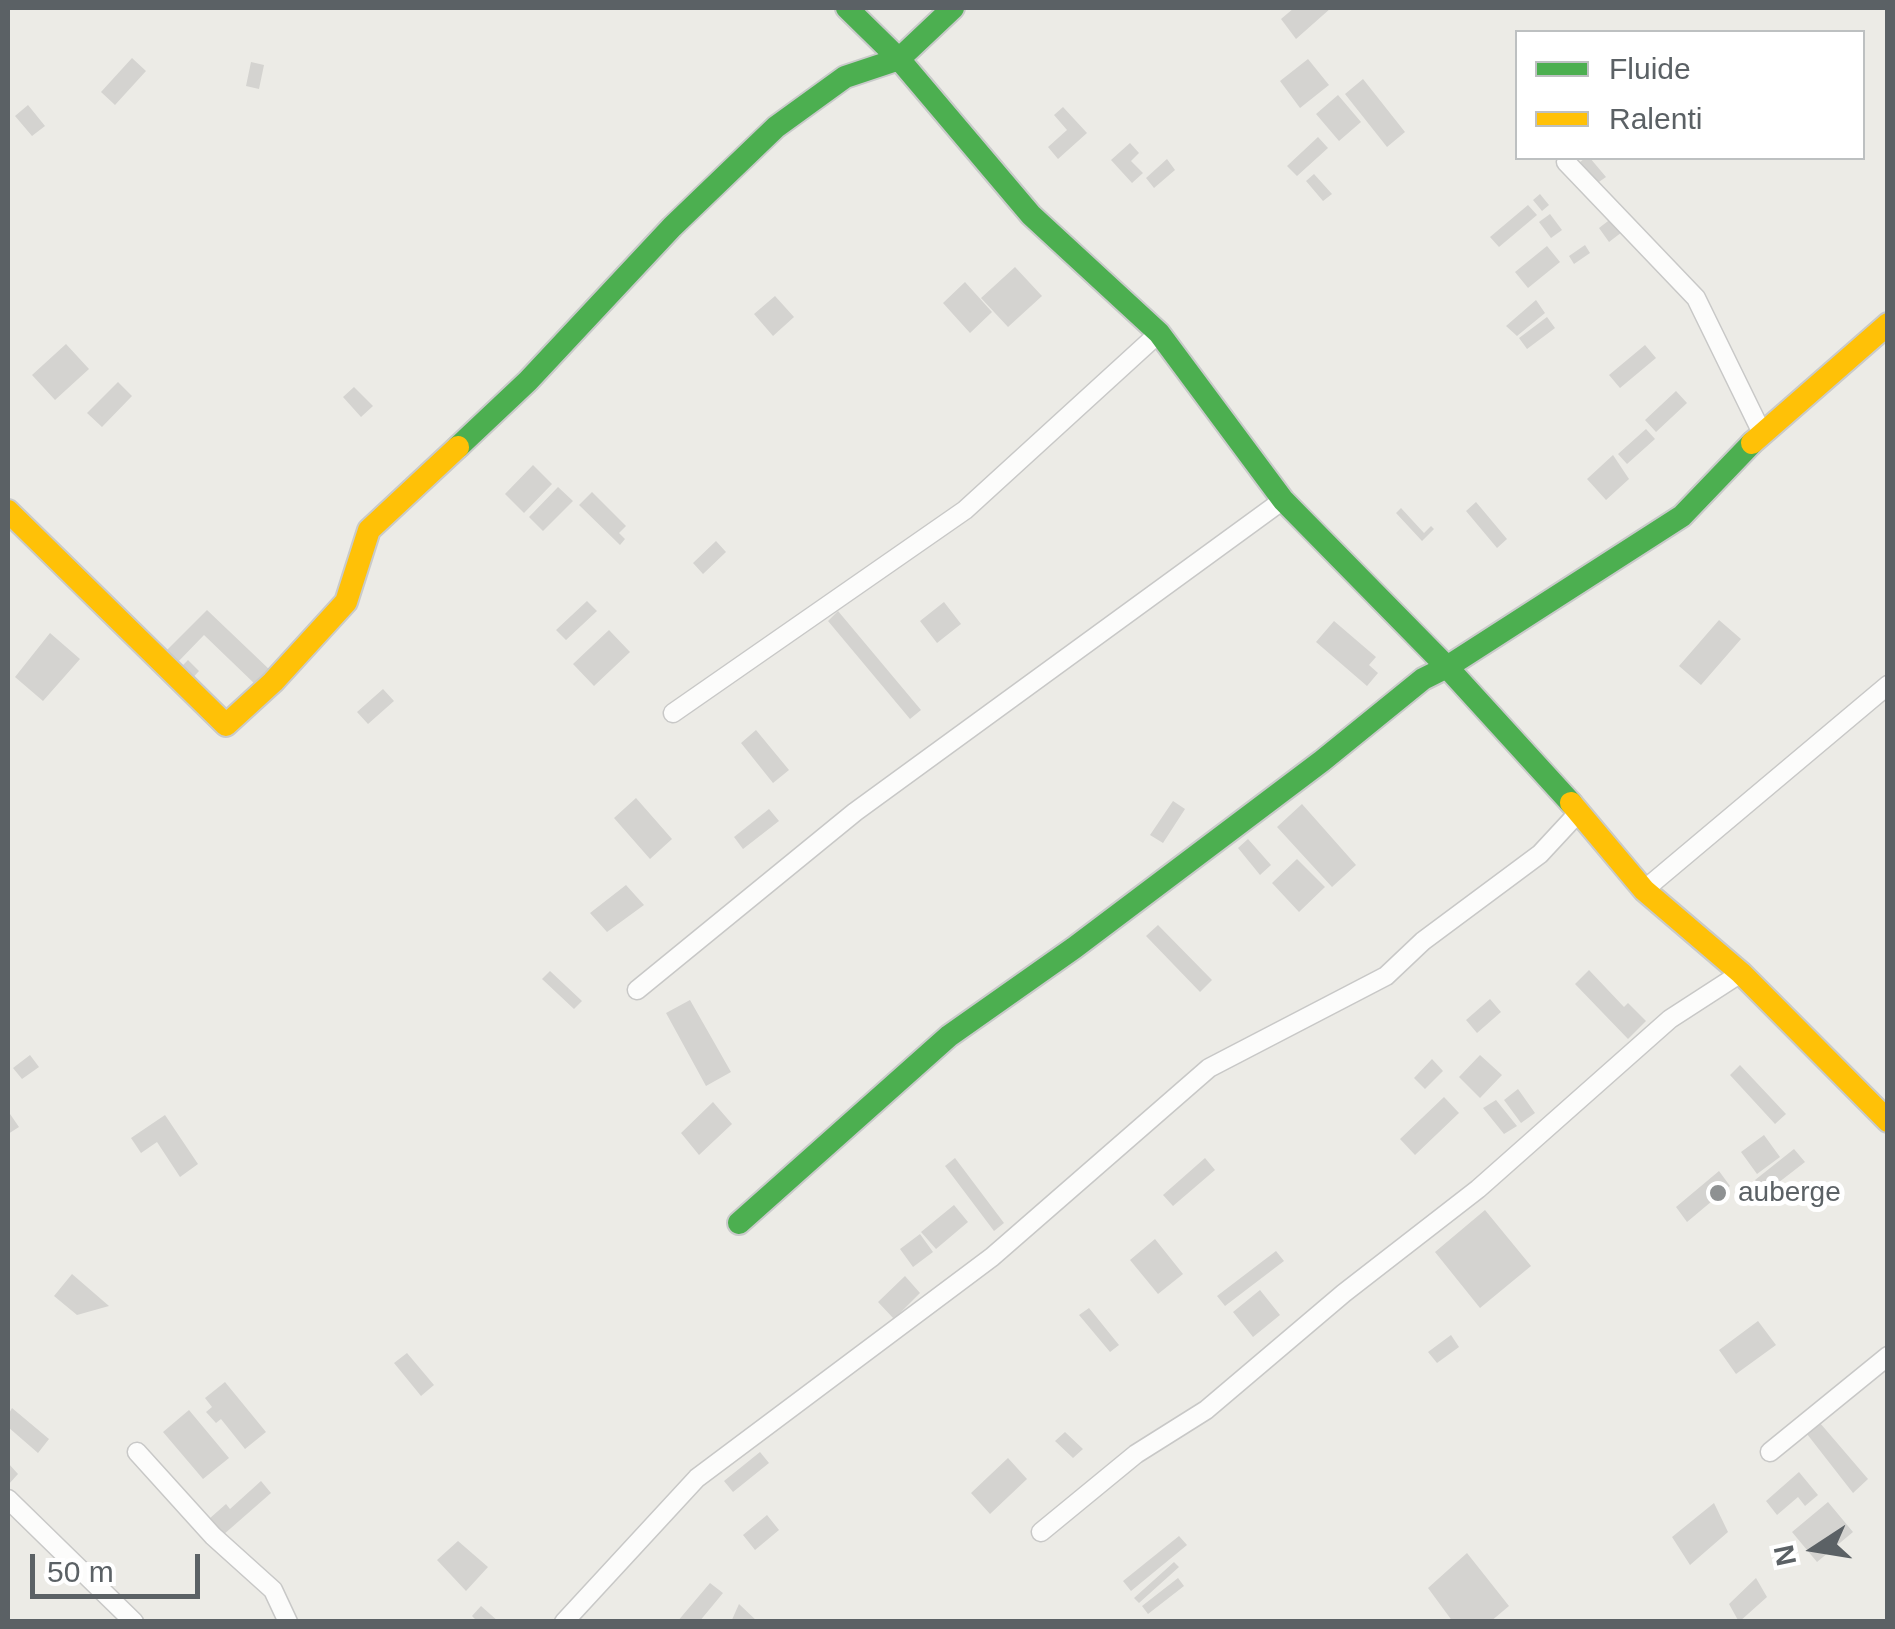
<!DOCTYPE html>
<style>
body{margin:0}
#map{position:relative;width:1895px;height:1629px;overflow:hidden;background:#ecebe6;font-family:Helvetica,sans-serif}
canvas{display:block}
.frame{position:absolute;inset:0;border:10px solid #5b6165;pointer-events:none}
.legend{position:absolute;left:1515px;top:30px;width:350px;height:130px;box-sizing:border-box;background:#fff;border:2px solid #bdc0c1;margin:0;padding:12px 18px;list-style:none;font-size:30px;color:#5b6165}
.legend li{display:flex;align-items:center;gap:20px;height:50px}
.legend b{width:50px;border:2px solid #bdc0c1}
.north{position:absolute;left:1765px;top:1499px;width:100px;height:100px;-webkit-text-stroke:8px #fff;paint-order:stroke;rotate:258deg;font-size:28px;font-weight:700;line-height:40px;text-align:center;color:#5b6165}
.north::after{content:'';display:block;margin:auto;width:35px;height:45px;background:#5b6165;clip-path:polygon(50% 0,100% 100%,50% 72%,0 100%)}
.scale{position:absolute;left:30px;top:1554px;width:170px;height:45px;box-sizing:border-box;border:5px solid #5b6165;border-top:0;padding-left:12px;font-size:30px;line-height:35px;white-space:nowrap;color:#5b6165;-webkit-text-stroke:8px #fff;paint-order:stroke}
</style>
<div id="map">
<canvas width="1895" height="1629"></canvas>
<div class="frame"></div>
<ul class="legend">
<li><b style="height:12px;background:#4caf50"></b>Fluide</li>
<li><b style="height:12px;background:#ffc107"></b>Ralenti</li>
</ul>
<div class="north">N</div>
<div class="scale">50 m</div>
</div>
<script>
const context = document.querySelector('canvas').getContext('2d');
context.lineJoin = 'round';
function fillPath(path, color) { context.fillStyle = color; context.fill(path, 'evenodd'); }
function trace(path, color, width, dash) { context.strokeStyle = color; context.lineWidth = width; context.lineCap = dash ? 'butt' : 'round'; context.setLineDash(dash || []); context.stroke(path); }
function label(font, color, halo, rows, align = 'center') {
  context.font = font + ' Helvetica,sans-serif'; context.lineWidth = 10; context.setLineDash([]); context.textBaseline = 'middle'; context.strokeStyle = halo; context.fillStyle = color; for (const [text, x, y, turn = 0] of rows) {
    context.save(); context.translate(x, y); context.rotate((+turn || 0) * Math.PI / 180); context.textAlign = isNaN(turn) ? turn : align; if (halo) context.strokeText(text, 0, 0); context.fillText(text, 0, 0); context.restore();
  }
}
fillPath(new Path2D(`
 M1294 8H1331L1296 39 1281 19Z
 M132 58 146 71 115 105 101 92Z
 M1308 59 1329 85 1300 108 1280 81Z
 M251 62 264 65 259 89 246 86Z
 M1363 79 1405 132 1387 147 1345 94Z
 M1338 95 1361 122 1339 141 1316 114Z
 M28 105 45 126 32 136 15 116Z
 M1063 107 1087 133 1058 159 1048 147 1067 130 1054 115Z
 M1318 137 1328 148 1297 176 1287 166Z
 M1130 143 1139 153 1131 161 1143 173 1132 183 1111 160Z
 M1585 158H1590L1606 177 1596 184 1579 163Z
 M1167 159 1175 170 1154 188 1146 178Z
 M1314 174 1332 194 1323 201 1306 181Z
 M1540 194 1549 205 1542 211 1533 200Z
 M1528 205 1537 215 1499 247 1490 237Z
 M1550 214 1562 230 1551 238 1539 222Z
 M1612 218 1622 232 1609 242 1599 228Z
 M1585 245 1590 253 1574 264 1569 256Z
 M1547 246 1560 262 1528 288 1515 272Z
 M1015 267 1042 296 1008 327 981 298Z
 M965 282 992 312 970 333 943 303Z
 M775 296 794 317 773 336 754 314Z
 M1536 300 1545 313 1517 336 1506 326Z
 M1547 317 1555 328 1527 349 1519 338Z
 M66 344 89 369 55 400 32 375Z
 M1645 345 1656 358 1620 388 1609 375Z
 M118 382 132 396 102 427 87 413Z
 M354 387 373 406 361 417 343 397Z
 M1676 391 1687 403 1656 432 1645 420Z
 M1646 429 1655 439 1627 464 1618 454Z
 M1613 455 1629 479 1606 500 1587 479Z
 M533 465 552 484 524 513 505 494Z
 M558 487 573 501 543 531 529 517Z
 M592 492 626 526 619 533 625 539 620 545 579 505Z
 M1476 502 1507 539 1497 548 1466 511Z
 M1401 508 1424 533 1431 526 1434 529 1422 541 1396 513Z
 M716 541 726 552 703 574 693 563Z
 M587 601 597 611 566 640 556 630Z
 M944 602 961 624 937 643 920 621Z
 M207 610 271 671 257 686 204 635 176 664 165 652Z
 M838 611 921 710 910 719 828 621Z
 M1719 620 1741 639 1701 685 1679 666Z
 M1334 621 1376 657 1369 665 1378 673 1367 686 1316 642Z
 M609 630 630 652 594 686 573 664Z
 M50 633 80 659 43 701 15 677Z
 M188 660 199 671 189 682 177 671Z
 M383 689 394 701 368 724 357 712Z
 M756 730 789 770 773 783 741 743Z
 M636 798 672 839 650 859 614 818Z
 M1173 801 1185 809 1163 843 1150 835Z
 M1302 804 1356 865 1332 887 1277 827Z
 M769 809 779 821 743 849 734 837Z
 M1248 839 1271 865 1260 875 1238 848Z
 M1297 859 1325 887 1299 912 1272 883Z
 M626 885 644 905 607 932 590 913Z
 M1158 925 1212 980 1200 992 1146 936Z
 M1589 970 1624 1007 1628 1003 1646 1021 1628 1039 1575 984Z
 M550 971 582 1001 574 1009 542 979Z
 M1490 999 1501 1012 1477 1033 1466 1020Z
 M690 1000 731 1072 706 1086 666 1013Z
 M30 1055 39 1067 22 1079 13 1068Z
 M1480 1055 1502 1075 1480 1098 1459 1077Z
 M1432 1059 1443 1071 1425 1089 1414 1078Z
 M1740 1065 1786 1114 1775 1124 1730 1075Z
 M1518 1089 1535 1113 1521 1123 1504 1100Z
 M1444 1097 1459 1113 1415 1155 1400 1139Z
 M1496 1100 1517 1126 1504 1134 1483 1108Z
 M713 1102 732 1124 699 1155 681 1133Z
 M10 1114 19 1127 8 1134V1116Z
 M165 1115 198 1164 180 1177 157 1142 141 1153 131 1138Z
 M1764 1135 1780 1157 1757 1174 1741 1152Z
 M1794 1149 1805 1162 1765 1193 1755 1180Z
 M955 1158 1004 1223 994 1231 945 1166Z
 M1205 1158 1215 1170 1173 1206 1163 1195Z
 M1719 1171 1730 1186 1687 1222 1676 1207Z
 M954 1205 968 1222 936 1249 921 1232Z
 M1485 1210 1531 1266 1480 1308 1435 1252Z
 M920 1234 933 1252 913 1267 900 1249Z
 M1155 1239 1183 1274 1158 1294 1130 1260Z
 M1276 1251 1284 1261 1225 1306 1217 1296Z
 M72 1274 109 1306 77 1315 54 1296Z
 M905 1276 920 1293 894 1319 878 1302Z
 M1260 1290 1280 1315 1253 1337 1233 1312Z
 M1089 1308 1119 1345 1110 1352 1079 1315Z
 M1758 1321 1776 1345 1736 1374 1719 1350Z
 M1451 1335 1459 1347 1437 1363 1428 1352Z
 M407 1353 434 1385 421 1396 394 1363Z
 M225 1382 266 1432 245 1449 221 1419 216 1423 206 1412 212 1407 205 1398Z
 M12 1408 49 1439 38 1453 8 1427V1415Z
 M189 1410 229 1458 203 1479 163 1432Z
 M1820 1423 1868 1479 1853 1493 1807 1434Z
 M1065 1432 1083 1449 1073 1458 1055 1441Z
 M760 1452 769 1463 733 1492 724 1481Z
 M1008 1458 1027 1479 990 1514 971 1493Z
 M8 1463 18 1474 8 1485Z
 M1799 1472 1818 1495 1805 1506 1798 1497 1777 1515 1766 1501Z
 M261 1481 271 1493 223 1535 209 1519 226 1504 230 1509Z
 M1828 1502 1853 1532 1817 1562 1792 1532Z
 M1714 1503 1728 1532 1690 1565 1672 1537Z
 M767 1515 779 1530 755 1550 743 1535Z
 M1179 1536 1187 1545 1131 1591 1123 1581Z
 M458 1541 488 1567 466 1591 437 1560Z
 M1467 1553 1509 1606 1490 1622H1453L1428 1588Z
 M1174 1562 1179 1567 1139 1603 1134 1598Z
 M1178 1578 1184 1586 1148 1614 1142 1606Z
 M1756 1578 1767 1597 1739 1622 1729 1604Z
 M710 1583 723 1593 699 1622H677Z
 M739 1604 758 1622H731Z
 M481 1606 499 1622H478L472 1616Z`), '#d4d3d0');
const street = new Path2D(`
 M1566 162 1696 298 1762 433
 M673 713 965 510 1159 333
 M1644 890 1888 685
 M637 990 855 812 1283 500
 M137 1452 213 1536 273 1590 288 1622
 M1770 1452 1888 1356
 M8 1499 134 1622
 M1041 1532 1136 1454 1206 1410 1344 1293 1478 1189 1670 1019 1741 973
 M564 1622 697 1478 992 1257 1209 1068 1386 976 1423 941 1540 854 1579 812`);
const fast = new Path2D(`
 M847 8 899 59 1031 215 1159 333 1283 500 1447 667 1571 803
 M458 447 528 381 672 227 776 127 845 77 899 59 953 8
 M739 1223 949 1036 1074 948 1322 761 1423 679 1447 667 1682 516 1752 443`);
const slow = new Path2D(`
 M1752 443 1888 324
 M8 511 226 725 273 682 346 602 369 530 458 447
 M1571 803 1644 890 1741 973 1888 1121`);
trace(street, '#c8c8c7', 21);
trace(fast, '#c9caca', 26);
trace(slow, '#c9caca', 26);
trace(street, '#fcfcfb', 18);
trace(fast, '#4caf50', 22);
trace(slow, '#ffc107', 22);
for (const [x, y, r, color] of [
 [1718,1193,10,"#8e9192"]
]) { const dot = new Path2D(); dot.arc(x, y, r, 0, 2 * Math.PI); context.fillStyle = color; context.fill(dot); trace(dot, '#fff', 4); }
label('28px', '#5b6165', '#fff', [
 ["auberge",1738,1193]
], 'left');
</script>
